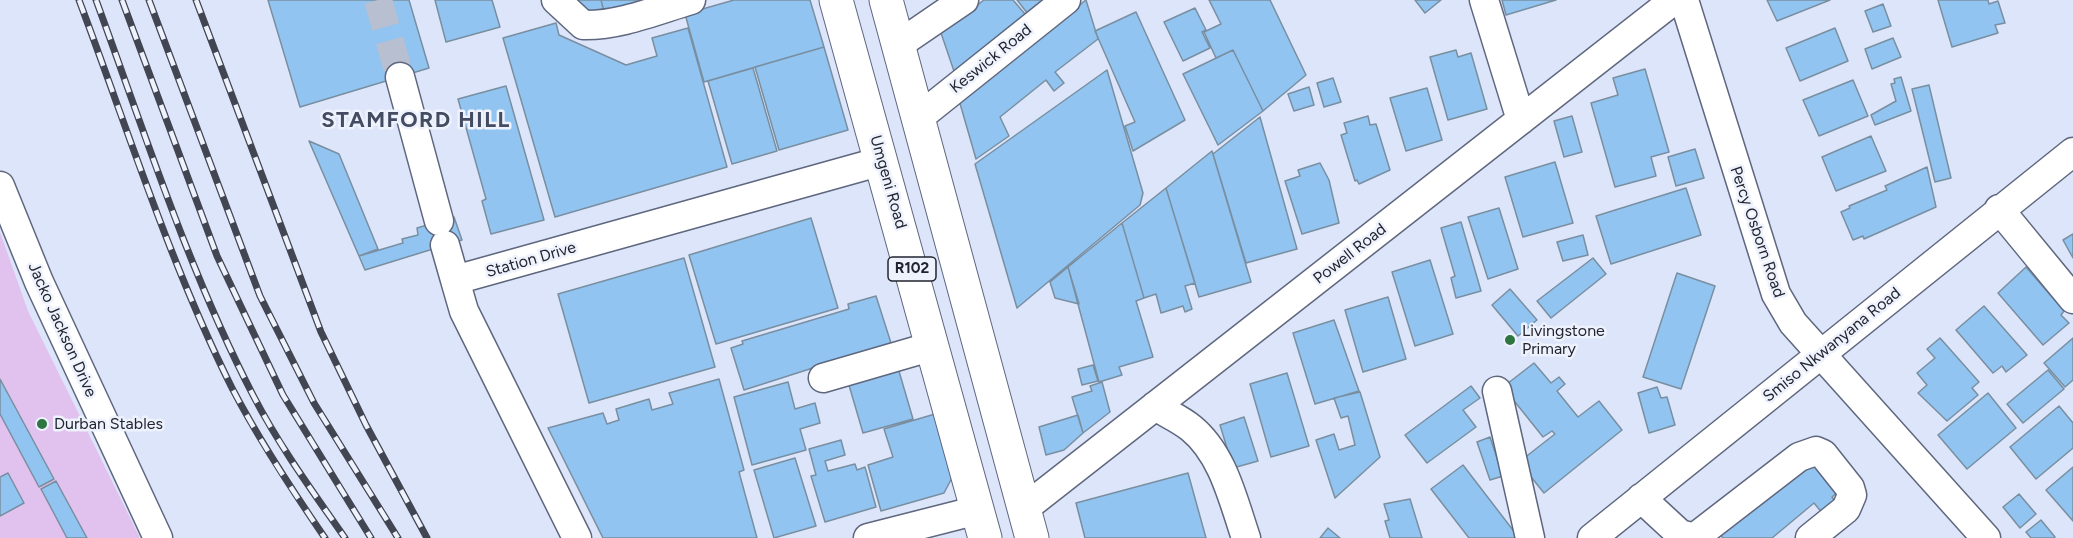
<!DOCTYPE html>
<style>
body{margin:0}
canvas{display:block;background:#dde5fa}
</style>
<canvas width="2073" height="538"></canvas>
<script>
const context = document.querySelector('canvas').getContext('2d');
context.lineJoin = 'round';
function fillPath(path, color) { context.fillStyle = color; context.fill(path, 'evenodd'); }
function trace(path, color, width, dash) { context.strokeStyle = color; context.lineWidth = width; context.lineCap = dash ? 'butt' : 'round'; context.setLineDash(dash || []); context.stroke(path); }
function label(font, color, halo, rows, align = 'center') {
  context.font = font + ' Figtree,sans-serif'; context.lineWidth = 5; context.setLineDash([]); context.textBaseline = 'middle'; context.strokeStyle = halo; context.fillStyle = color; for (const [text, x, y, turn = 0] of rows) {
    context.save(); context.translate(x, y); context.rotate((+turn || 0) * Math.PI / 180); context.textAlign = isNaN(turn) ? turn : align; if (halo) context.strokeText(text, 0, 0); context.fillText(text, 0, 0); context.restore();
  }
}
fillPath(new Path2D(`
 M0 232 28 311 140 538H0Z`), '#e1c2ee');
const building = new Path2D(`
 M268 0H409L429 68 300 107Z
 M435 0H492L500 27 446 42Z
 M578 0H601L605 15 584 21Z
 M601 0H657L605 15Z
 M734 0H810L824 47 704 82 685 14Z
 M984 0H1013L1031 21 957 80 941 33Z
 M1017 0H1057L1032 19Z
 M1086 0 1098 39 1055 72 1064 83 1054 91 1046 80 1000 117 1009 136 976 159 959 100Z
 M1209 0H1270L1306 75 1263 111 1233 50 1216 58 1204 32 1221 24Z
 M1415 0H1441L1425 13Z
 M1502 0H1556L1506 15Z
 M1767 0H1830L1777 21Z
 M1938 0H1988L1989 4 1998 1 2005 23 1995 25 1998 33 1952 47Z
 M1883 4 1891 26 1873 32 1865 11Z
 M1195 8 1206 30 1202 32 1210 48 1183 61 1164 22Z
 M1136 12 1185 120 1133 151 1125 126 1135 122 1095 31Z
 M556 23 559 35 626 65 657 56 652 38 688 28 727 167 555 217 503 38Z
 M1835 28 1848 61 1800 81 1786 48Z
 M1893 38 1901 57 1872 69 1865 49Z
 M824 47 848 130 779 150 755 67Z
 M1233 50 1263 111 1218 145 1183 74Z
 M1456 50 1458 57 1471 53 1487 109 1448 120 1430 57Z
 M753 68 777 151 732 164 708 81Z
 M1645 69 1669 152 1651 157 1656 176 1615 187 1591 103 1618 95 1613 78Z
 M1107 70 1143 193 1140 205 1017 308 975 164Z
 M1901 77 1911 111 1875 125 1871 115 1896 101 1891 84 1895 83 1894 79Z
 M1333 78 1341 102 1324 107 1317 83Z
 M1853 80 1868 116 1819 136 1803 100Z
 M1929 85 1951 178 1935 182 1912 89Z
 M506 86 544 220 491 234 482 201 486 199 458 99Z
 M1309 87 1314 105 1294 111 1288 94Z
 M1427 88 1442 140 1406 151 1390 98Z
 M1368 116 1370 125 1376 124 1390 170 1359 184 1357 180 1355 181 1341 135 1347 133 1344 123Z
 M1572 116 1582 152 1564 157 1554 121Z
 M1260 117 1297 249 1246 263 1213 154Z
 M1871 136 1886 171 1836 191 1822 157Z
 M309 141 339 154 378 249 359 256Z
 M1695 149 1704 178 1676 186 1668 157Z
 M1212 151 1251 282 1199 297 1166 188Z
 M1555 162 1573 223 1523 237 1505 177Z
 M1320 163 1329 180 1339 223 1302 234 1285 181 1300 176 1298 170Z
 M1927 167 1936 207 1864 239 1863 236 1853 240 1841 212 1850 208 1849 206 1887 190 1885 186Z
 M1166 188 1195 283 1185 286 1192 309 1185 312 1183 306 1161 313 1156 294 1144 298 1122 223Z
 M1686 188 1701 235 1611 264 1596 216Z
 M1499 208 1518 269 1488 279 1468 217Z
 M454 217 462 240 365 270 359 256 403 243 402 239 418 235 417 228Z
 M811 218 838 308 716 344 689 255Z
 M1461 222 1481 291 1456 298 1451 278 1455 276 1441 228Z
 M1122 223 1144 298 1136 301 1153 357 1119 367 1122 375 1099 382 1068 267Z
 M2073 234V258L2063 240Z
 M1583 235 1588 255 1563 261 1557 242Z
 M684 258 715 367 589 403 558 294Z
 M1593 258 1606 274 1551 318 1537 301Z
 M1430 260 1453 334 1415 346 1392 272Z
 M1068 267 1079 304 1055 298 1050 282Z
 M2026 267 2064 311 2061 315 2069 323 2043 345 1998 293Z
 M1677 273 1715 286 1681 389 1643 377Z
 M1510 289 1537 320 1518 336 1492 305Z
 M876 296 891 343 744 390 731 348 743 344 742 341 849 309 848 304Z
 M1388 297 1406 359 1363 372 1345 310Z
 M1984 306 2027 355 2006 372 2002 366 1993 373 1956 330Z
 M1334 320 1359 391 1315 404 1293 333Z
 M1940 338 1979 382 1972 388 1978 395 1947 421 1918 393 1927 385 1917 373 1935 358 1927 349Z
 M2073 338V380L2065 387 2044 363Z
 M896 361 913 419 863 433 846 375Z
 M1534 363 1551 383 1559 377 1565 384 1557 391 1578 417 1599 401 1622 430 1544 493 1519 462 1555 434 1552 431 1543 437 1503 387Z
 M1093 365 1098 381 1082 385 1078 369Z
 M2048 370 2064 389 2023 423 2007 404Z
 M1287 373 1309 446 1271 457 1250 384Z
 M0 379 54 479 39 487 0 414Z
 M719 379 744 470 739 472 757 538H603L548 428 603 413 607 424 619 420 616 409 649 399 652 410 673 404 669 393Z
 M788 382 795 409 815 403 820 423 800 429 806 450 752 465 734 397Z
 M1102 382 1110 412 1083 433 1072 397 1092 391 1090 386Z
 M1471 386 1480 398 1463 410 1476 427 1427 463 1405 435Z
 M1657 387 1661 398 1667 397 1675 425 1649 433 1638 393Z
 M1360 392 1380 457 1335 498 1316 440 1334 434 1339 450 1355 445 1348 416 1341 418 1334 398Z
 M1988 393 2016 428 1967 469 1938 435Z
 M2059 406 2073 423V448L2036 479 2010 447Z
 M935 414 953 476 944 493 881 511 868 465 893 457 884 429Z
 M1078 415 1083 433 1064 450 1046 455 1039 427Z
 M1244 417 1258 461 1233 468 1220 425Z
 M1490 437 1503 476 1490 480 1477 442Z
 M841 440 845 455 825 461 828 471 855 464 857 470 865 467 876 507 825 522 811 476 816 475 809 449Z
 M1809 453 1840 490 1832 497 1836 503 1823 514 1814 503 1772 538H1723L1717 530Z
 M795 458 816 526 774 538 754 470Z
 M1463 465 1519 538H1469L1431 489Z
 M2073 467V521L2046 490Z
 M8 473 24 503 0 516V477Z
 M1188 473 1206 538H1085L1076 503Z
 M56 481 87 538H67L41 489Z
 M2019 494 2036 514 2020 528 2003 507Z
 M1410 499 1422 538H1390L1385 521 1389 520 1384 504Z
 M2041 520 2055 537 2054 538H2031L2026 532Z
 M1328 528 1340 538H1320Z`);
fillPath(building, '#91c4f0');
trace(building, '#798fa1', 1.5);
trace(new Path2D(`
 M378 0 400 77`), '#b8bfd1', 28, [28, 14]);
const minor = new Path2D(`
 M556 0 583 25C619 26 657 10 691 0
 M1484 0 1521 120
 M1684 0 1776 294 1793 323 1986 538
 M898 45 964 0
 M400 77 439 221
 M917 119 1066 0
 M0 186 39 282 158 538
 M1999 209 2073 299
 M445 245 455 280
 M823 378 933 346
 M1497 391 1530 538
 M1155 406C1166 413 1180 419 1191 428 1223 454 1233 500 1246 538
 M1641 498 1680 534 1695 538
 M1025 508 1674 0
 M577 538 464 311 455 280 882 161
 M868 538 978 510
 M1592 538 2073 152
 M1694 538 1799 457 1816 451 1823 454 1850 488 1852 495 1846 509 1810 538`);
const major = new Path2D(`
 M836 0 985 538
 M886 0 1032 538`);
trace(minor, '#5e677e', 31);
trace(major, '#5e677e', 35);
trace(minor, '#fff', 28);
trace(major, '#fff', 33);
const rail = new Path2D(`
 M79 0C128 130 170 264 232 388 259 440 292 490 325 538
 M96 0C145 133 188 270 254 397 280 447 313 492 345 538
 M122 0 217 256 283 395 371 538
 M149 0 260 296 314 403 398 538
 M196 0 321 332 366 425 427 538`);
trace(rail, '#424652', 7);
trace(rail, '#eef2fd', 4.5, [14]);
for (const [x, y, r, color] of [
 [1510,340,6,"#2e7542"],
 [42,424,6,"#2e7542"]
]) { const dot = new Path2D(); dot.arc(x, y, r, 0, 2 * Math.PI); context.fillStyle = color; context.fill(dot); trace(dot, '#eef2fd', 2); }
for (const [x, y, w] of [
 [912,269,48]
]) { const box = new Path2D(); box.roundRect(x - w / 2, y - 12, w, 24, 4.5); context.fillStyle = '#eef2fd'; context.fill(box); trace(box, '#22252f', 1.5); }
label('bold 15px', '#22252f', null, [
 ["R102",912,269]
]);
label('16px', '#22252f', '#eef2fd', [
 ["Keswick Road",991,59,-39],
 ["Umgeni Road",888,182,74],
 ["Percy Osborn Road",1757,232,71],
 ["Powell Road",1350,254,-38],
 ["Station Drive",531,260,-16],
 ["Jacko Jackson Drive",62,330,66],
 ["Smiso Nkwanyana Road",1832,345,-39]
]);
label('16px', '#22252f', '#eef2fd', [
 ["Livingstone",1522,331],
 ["Primary",1522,349],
 ["Durban Stables",54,424]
], 'left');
context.letterSpacing = '1.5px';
label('bold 22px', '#444c62', '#eef2fd', [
 ["STAMFORD HILL",416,121]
]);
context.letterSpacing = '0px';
</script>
